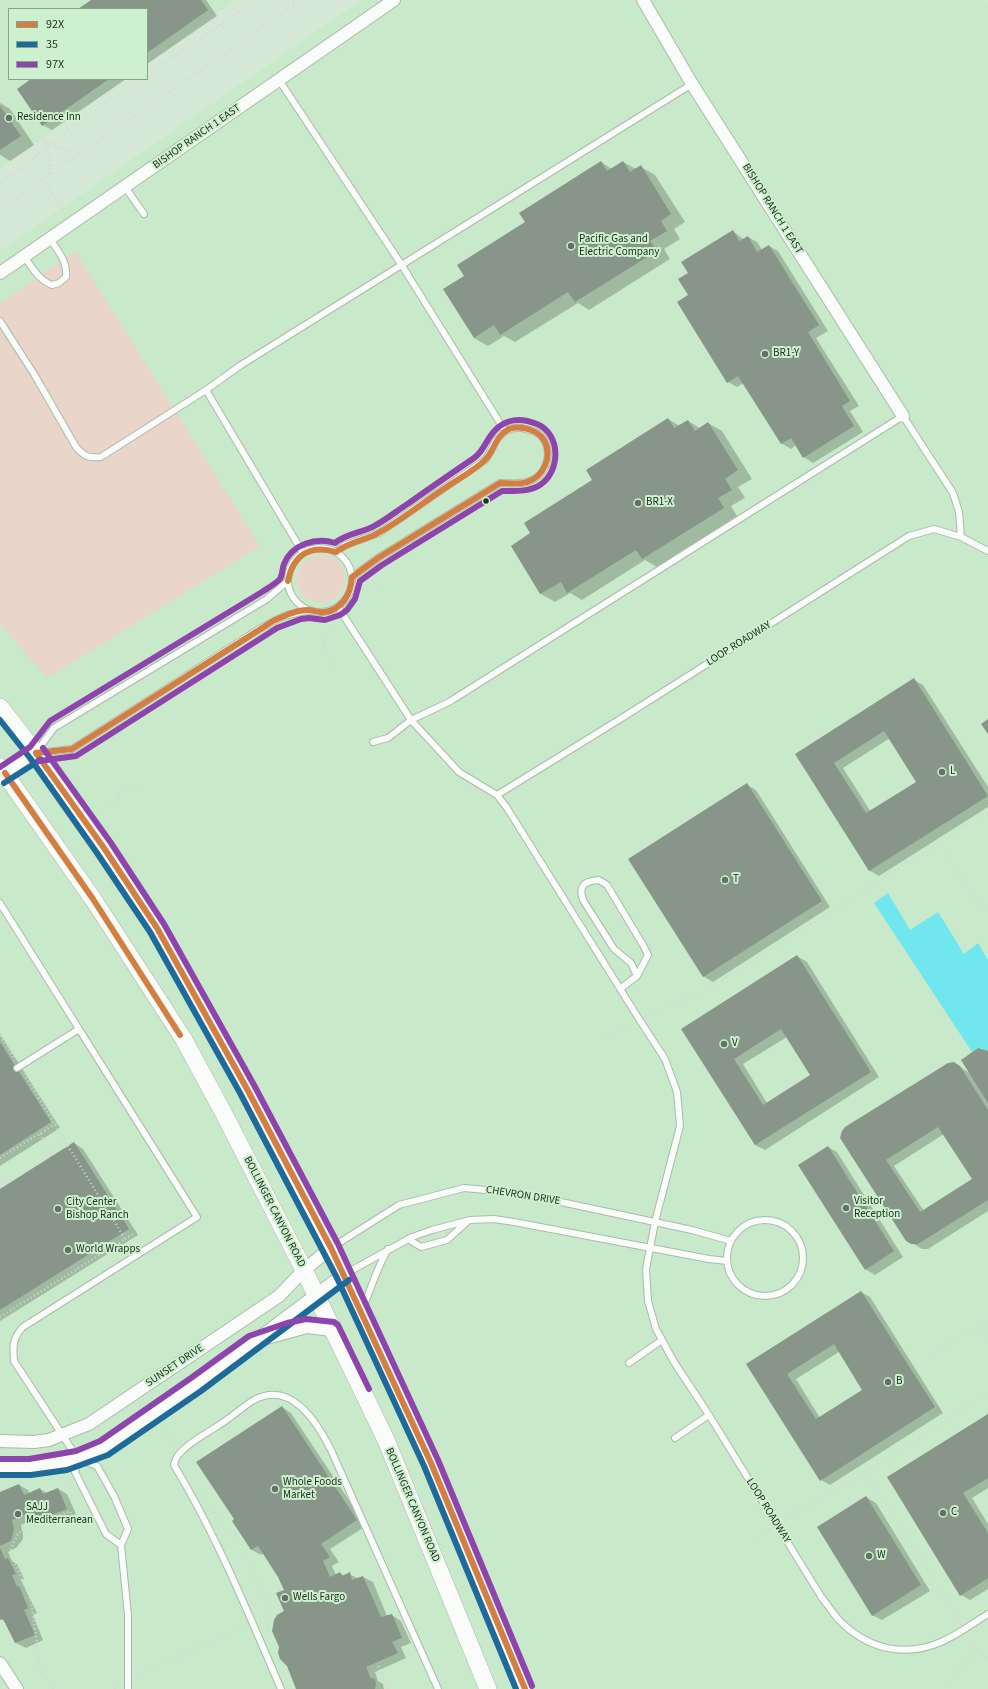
<!DOCTYPE html>
<style>
body{margin:0}
#map{position:relative;width:988px;height:1689px;overflow:hidden;background:#d5e8d6;font-family:"Source Sans 3",sans-serif}
canvas{display:block}
.legend{position:absolute;left:8px;top:8px;width:140px;height:72px;box-sizing:border-box;background:#cdf0cf;border:1px solid #89a48b;margin:0;padding:5px 7px;list-style:none;font-size:12px;color:#243225}
.legend li{display:flex;align-items:center;gap:8px;height:20px}
.legend b{width:20px;border:1px solid #89a48b}
</style>
<div id="map">
<canvas width="988" height="1689"></canvas>
<ul class="legend">
<li><b style="height:5px;background:#d37f42"></b>92X</li>
<li><b style="height:5px;background:#1e6b9b"></b>35</li>
<li><b style="height:5px;background:#8e44ad"></b>97X</li>
</ul>
</div>
<script>
const context = document.querySelector('canvas').getContext('2d');
context.lineJoin = 'round';
function fillPath(path, color) { context.fillStyle = color; context.fill(path, 'evenodd'); }
function trace(path, color, width, dash) { context.strokeStyle = color; context.lineWidth = width; context.lineCap = dash ? 'butt' : 'round'; context.setLineDash(dash || []); context.stroke(path); }
function label(font, color, halo, rows, align = 'center') {
  context.font = font + ' "Source Sans 3",sans-serif'; context.lineWidth = 4; context.setLineDash([]); context.textBaseline = 'middle'; context.strokeStyle = halo; context.fillStyle = color; for (const [text, x, y, turn = 0] of rows) {
    context.save(); context.translate(x, y); context.rotate((+turn || 0) * Math.PI / 180); context.textAlign = isNaN(turn) ? turn : align; if (halo) context.strokeText(text, 0, 0); context.fillText(text, 0, 0); context.restore();
  }
}
fillPath(new Path2D(`
 M0 0H236L147 64V9H9V79H126L0 169Z
 M361 0H986L988 3V1689H0V251Z`), '#c9e9cb');
fillPath(new Path2D(`
 M75 251 260 546 47 678 0 624V304Z
 M297 579a24 24 0 1 1 48 0a24 24 0 1 1-48 0Z`), '#e9d5ca');
fillPath(new Path2D(`
 M888 893 910 930 938 912 964 954 978 943 988 960V1051L978 1048 972 1052 874 903Z`), '#70e7ee');
fillPath(new Path2D(`
 M93 0H206L217 16 147 64V9H80Z
 M33 79H126L52 130 43 125Z
 M0 103 10 109 34 145 10 161 0 155Z
 M601 162 612 169 623 162 636 169 641 167 655 175 685 222 674 229 680 239 664 249 670 259 589 310 578 303 515 342 504 336 488 346 474 338 465 276 526 223Z
 M733 231 744 240 748 237 757 242 762 250 769 246 778 251 828 331 816 338 859 406 850 411 863 432 813 463 804 457 796 445 791 449 781 443 744 383 737 387 728 382 689 296V274Z
 M668 419 680 426 688 421 700 428 708 423 722 431 752 479 738 487 745 498 731 506 737 516 657 567 645 560 582 600 570 593 555 602 541 594 512 546 532 534 593 480Z
 M914 680 923 685 988 787V807L879 876 870 871 796 755ZM890 738 917 782 871 812 843 768Z
 M747 785 756 790 830 907 713 982 703 976Z
 M797 956 807 962 879 1077 765 1150 755 1145 682 1029ZM787 1037 811 1076 767 1103 743 1064Z
 M0 1034 60 1128 0 1166Z
 M988 1052V1211L928 1249H922L912 1243 841 1137 954 1063 971 1074ZM944 1134 973 1179 924 1211 894 1166Z
 M74 1143 83 1149 138 1235 0 1321V1190Z
 M828 1147 837 1152 903 1257 875 1275 865 1269Z
 M861 1292 870 1297 943 1413 830 1485 821 1480 747 1364ZM839 1352 864 1390 820 1418 796 1379Z
 M282 1407 291 1413 366 1526 330 1549 339 1562 332 1566 336 1575 340 1573 345 1576 349 1574 359 1579 363 1577 373 1582 387 1616 392 1615 401 1621 411 1643 401 1647 406 1658 375 1672 378 1681 383 1684 384 1689H298L287 1666 285 1591 279 1576 264 1553 261 1555 252 1550 235 1520Z
 M988 1415V1488L972 1498 988 1524V1589L970 1600 961 1595 888 1477Z
 M19 1485 28 1490 30 1494 40 1489 47 1493 58 1489 67 1494 76 1514 44 1525 34 1519 21 1525 23 1535V1539L16 1548 8 1552 12 1561 17 1564 24 1579 21 1580 37 1613 33 1615 43 1640 26 1648 16 1643 6 1622 1 1619 0 1616V1493Z
 M866 1497 876 1503 930 1591 882 1620 872 1615Z`), '#0003');
fillPath(new Path2D(`
 M91 0H201L208 10 147 53V9H78Z
 M31 79H109L42 126 17 89Z
 M0 106 21 136 0 150Z
 M601 161 607 171 623 161 630 172 641 165 671 214 661 221 667 231 650 241 657 251 575 302 568 292 500 335 494 325 474 338 443 289 464 276 457 265 525 222 519 213Z
 M733 230 739 241 748 236 757 252 769 245 819 325 808 332 850 401 842 406 854 426 803 458 791 438 781 444 738 376 727 383 677 302 688 295 678 279 688 273 681 262Z
 M668 418 674 428 688 420 695 431 708 422 738 470 725 479 732 490 718 498 724 508 642 559 636 550 567 593 561 582 540 594 511 546 530 533 524 523 592 480 586 470Z
 M914 678 988 796 869 871 795 754ZM884 731 916 782 866 813 834 763Z
 M988 719V734L981 724Z
 M747 783 822 901 703 977 628 859Z
 M797 955 871 1072 755 1145 681 1029ZM781 1029 810 1075 763 1105 734 1059Z
 M0 1042 51 1122 0 1155Z
 M978 1048 988 1051V1103L961 1060Z
 M954 1062 960 1066 988 1110V1200L918 1244H911L906 1241 840 1138 842 1131 845 1127 948 1063ZM938 1127 972 1179 920 1212 886 1160Z
 M74 1142 129 1229 0 1310V1189Z
 M828 1146 894 1251 865 1270 798 1165Z
 M861 1291 935 1407 820 1481 746 1364ZM834 1344 862 1390 816 1419 787 1374Z
 M282 1406 357 1520 321 1544 330 1557 323 1561 330 1577 340 1572 342 1576 350 1572 352 1580 363 1576 381 1617 392 1614 402 1638 392 1642 398 1653 366 1667 371 1679 374 1678 376 1682 375 1689H296L287 1666 280 1659 278 1653 279 1647 272 1631 274 1620 277 1615 284 1611 276 1593 284 1590 278 1577 258 1546 251 1550 232 1521 234 1519 196 1462Z
 M988 1414V1478L963 1493 988 1533V1578L960 1596 887 1477Z
 M19 1484 24 1495 40 1488 43 1494 58 1488 67 1509 51 1515V1513L34 1520 31 1512 12 1520 14 1529 12 1538 10 1541 0 1546V1492Z
 M866 1496 921 1585 872 1616 817 1527Z
 M0 1548 5 1559 8 1558 16 1574 12 1575 17 1587 19 1586 28 1608 24 1610 35 1635 15 1643 3 1619 1 1620 0 1619Z`), '#879688');
const lane = new Path2D(`
 M279 80 401 264 505 431
 M125 187 144 214
 M24 256C32 268 39 280 52 285L59 283 66 277C68 262 58 251 50 239
 M0 321 34 374 76 447C85 457 88 458 101 457L206 390 241 365 692 84
 M206 390 303 553
 M288 580a32 32 0 1 1 64 0a32 32 0 1 1-64 0Z
 M336 552 345 545 379 533 485 460C493 451 494 437 506 431 512 427 519 427 526 429 531 430 537 432 540 435 554 448 548 475 530 481 521 485 510 483 500 483L378 558 352 577
 M338 607 411 720 459 772 497 795 507 808 639 1019 665 1059 677 1092 680 1126 655 1222 646 1269 648 1301 656 1329 674 1362 709 1415 822 1598C829 1606 835 1617 843 1624 871 1650 906 1657 941 1642 958 1635 973 1623 988 1614
 M373 742 388 738 411 720 449 702 903 416 953 493 959 512 961 537
 M37 751 54 728 267 599 288 581
 M38 753 72 749 259 629 284 616 309 610
 M497 795 617 721 909 536 934 529 961 537 988 551
 M0 903 79 1029
 M620 989 637 976 648 955 643 945 607 885 599 880C585 881 578 885 583 900L614 949 631 963 637 976
 M17 1068 79 1029 197 1217 23 1327C12 1339 13 1346 14 1361L78 1459 97 1466 114 1496 128 1529 121 1545 128 1615V1689
 M727 1258a38 38 0 1 1 76 0a38 38 0 1 1-76 0Z
 M408 1239 421 1247 447 1240 468 1221
 M331 1248 399 1205 464 1188 519 1193 692 1230 731 1241
 M345 1274 412 1237 432 1230 470 1220 494 1219 514 1222 709 1259 727 1261
 M363 1308C371 1288 377 1268 388 1249
 M629 1363 662 1340
 M675 1438 709 1415
 M78 1459 75 1472 106 1534 121 1545
 M281 1689C248 1613 217 1536 174 1465 175 1461 176 1457 179 1454 189 1442 206 1434 219 1425 231 1418 242 1407 254 1400 291 1380 317 1422 331 1450L438 1689`);
const street = new Path2D(`
 M643 0 692 84 903 416
 M0 273 394 0
 M263 1339 307 1327 332 1330
 M0 1441 34 1442 49 1440 89 1424 279 1296 304 1270 331 1248
 M0 1467H30L66 1462 104 1448 196 1385 344 1274
 M0 1663 17 1689`);
const secondary = new Path2D(`
 M0 707 36 753 104 848 157 928 247 1089 344 1274 431 1463 525 1689
 M0 767 93 899 183 1038 223 1112 304 1270 386 1440 488 1689
 M0 776 36 753`);
trace(lane, '#abbaac', 8);
trace(street, '#abbaac', 14);
trace(secondary, '#abbaac', 18);
trace(new Path2D(`
 M293 6 294 0
 M147 75 256 0
 M44 140 68 151 81 153
 M44 141 50 158 49 175
 M43 179 66 214
 M0 182 32 160 51 144 60 141 69 128 141 79
 M0 209 302 0
 M374 583 380 592
 M332 671 323 645 329 628 336 624
 M102 809 119 798 120 792 130 786 140 789
 M939 843 983 911 988 909
 M647 1016 705 991 988 812
 M0 1036 15 1060
 M604 1040 628 1026
 M40 1134 53 1155
 M0 1158 55 1124
 M0 1187 68 1145
 M125 1239 133 1234
 M0 1317 125 1239 24 1074
 M979 1325 988 1339
 M928 1357 988 1320
 M165 1429 176 1446
 M865 1471 959 1621
 M61 1477 69 1484
 M200 1488 226 1532 233 1529 272 1613 267 1632
 M785 1520 904 1448 988 1392
 M754 1539 766 1532
 M260 1619 271 1614
 M977 1649 988 1658
 M378 1666 388 1689
 M136 1675 245 1626
 M951 1686 953 1676 977 1649 971 1639
 M53 1689 41 1672 31 1601 10 1552 18 1533 70 1511 72 1518 85 1513 84 1512
 M115 1689 113 1684 120 1681`), '#d2d8d3', 2.5, [1, 3]);
trace(lane, '#f9fcf9', 6);
trace(street, '#f9fcf9', 12);
trace(secondary, '#f9fcf9', 17);
trace(new Path2D(`
 M336 552C350 541 365 541 380 532 403 519 425 501 448 486 460 478 475 470 485 460 495 450 495 436 509 429 520 425 538 430 544 440 553 456 544 477 527 482 518 485 509 483 500 483L378 558 352 577
 M288 581C293 555 310 544 336 552
 M36 753 104 848 157 928 247 1089 331 1248 431 1463 525 1689
 M36 753 72 749 273 621C284 616 296 610 308 610 314 610 318 613 324 612 342 610 351 594 352 577
 M5 773 93 899 180 1035`), '#d37f42', 6);
trace(new Path2D(`
 M0 720 30 758 97 853 150 932 240 1093 337 1278 424 1466 516 1689
 M4 783 40 760
 M0 1475H31L67 1470 108 1455 201 1391 349 1280`), '#1e6b9b', 6);
trace(new Path2D(`
 M43 748 111 843 164 924 254 1085 338 1244 438 1460 532 1686
 M0 767 30 747 50 721 262 592C268 588 275 584 280 579 283 574 282 568 284 564 292 544 316 537 335 543 347 533 363 533 376 525 387 519 398 510 409 503 430 488 452 473 474 458 486 450 487 434 500 426 511 418 525 419 537 424 561 434 561 471 540 485 529 492 515 491 502 491L382 565 360 581 355 599 347 610 340 615 325 620 309 618 301 619 277 628 76 756 39 761
 M0 1459H29L76 1451 100 1441 191 1378 249 1336 287 1323 306 1319 334 1322 338 1325 369 1389`), '#8e44ad', 6);
for (const [x, y, r, color] of [
 [9,118,4,"#627263"],
 [571,246,4,"#627263"],
 [765,354,4,"#627263"],
 [486,501,3.5,"#243225"],
 [638,503,4,"#627263"],
 [942,772,4,"#627263"],
 [725,880,4,"#627263"],
 [724,1044,4,"#627263"],
 [846,1208,4,"#627263"],
 [58,1209,4,"#627263"],
 [68,1250,4,"#627263"],
 [888,1382,4,"#627263"],
 [275,1489,4,"#627263"],
 [943,1513,4,"#627263"],
 [18,1514,4,"#627263"],
 [869,1556,4,"#627263"],
 [285,1598,4,"#627263"]
]) { const dot = new Path2D(); dot.arc(x, y, r, 0, 2 * Math.PI); context.fillStyle = color; context.fill(dot); trace(dot, '#cdf0cf', 1.5); }
label('11px', '#243225', '#cdf0cf', [
 ["Residence Inn",17,118],
 ["Pacific Gas and",579,240],
 ["Electric Company",579,253],
 ["BR1-Y",773,354],
 ["BR1-X",646,503],
 ["L",950,772],
 ["T",733,880],
 ["V",732,1044],
 ["Visitor",854,1202],
 ["Reception",854,1215],
 ["City Center",66,1203],
 ["Bishop Ranch",66,1216],
 ["World Wrapps",76,1250],
 ["B",896,1382],
 ["Whole Foods",283,1483],
 ["Market",283,1496],
 ["SAJJ",26,1508],
 ["Mediterranean",26,1521],
 ["C",951,1513],
 ["W",877,1556],
 ["Wells Fargo",293,1598]
], 'left');
label('11px', '#243225', '#cdf0cf', [
 ["BISHOP RANCH 1 EAST",197,137,-35],
 ["BISHOP RANCH 1 EAST",772,209,58],
 ["LOOP ROADWAY",739,644,-32],
 ["CHEVRON DRIVE",523,1196,9],
 ["BOLLINGER CANYON ROAD",274,1212,63],
 ["SUNSET DRIVE",175,1366,-34],
 ["BOLLINGER CANYON ROAD",412,1505,67],
 ["LOOP ROADWAY",768,1511,58]
]);
</script>
